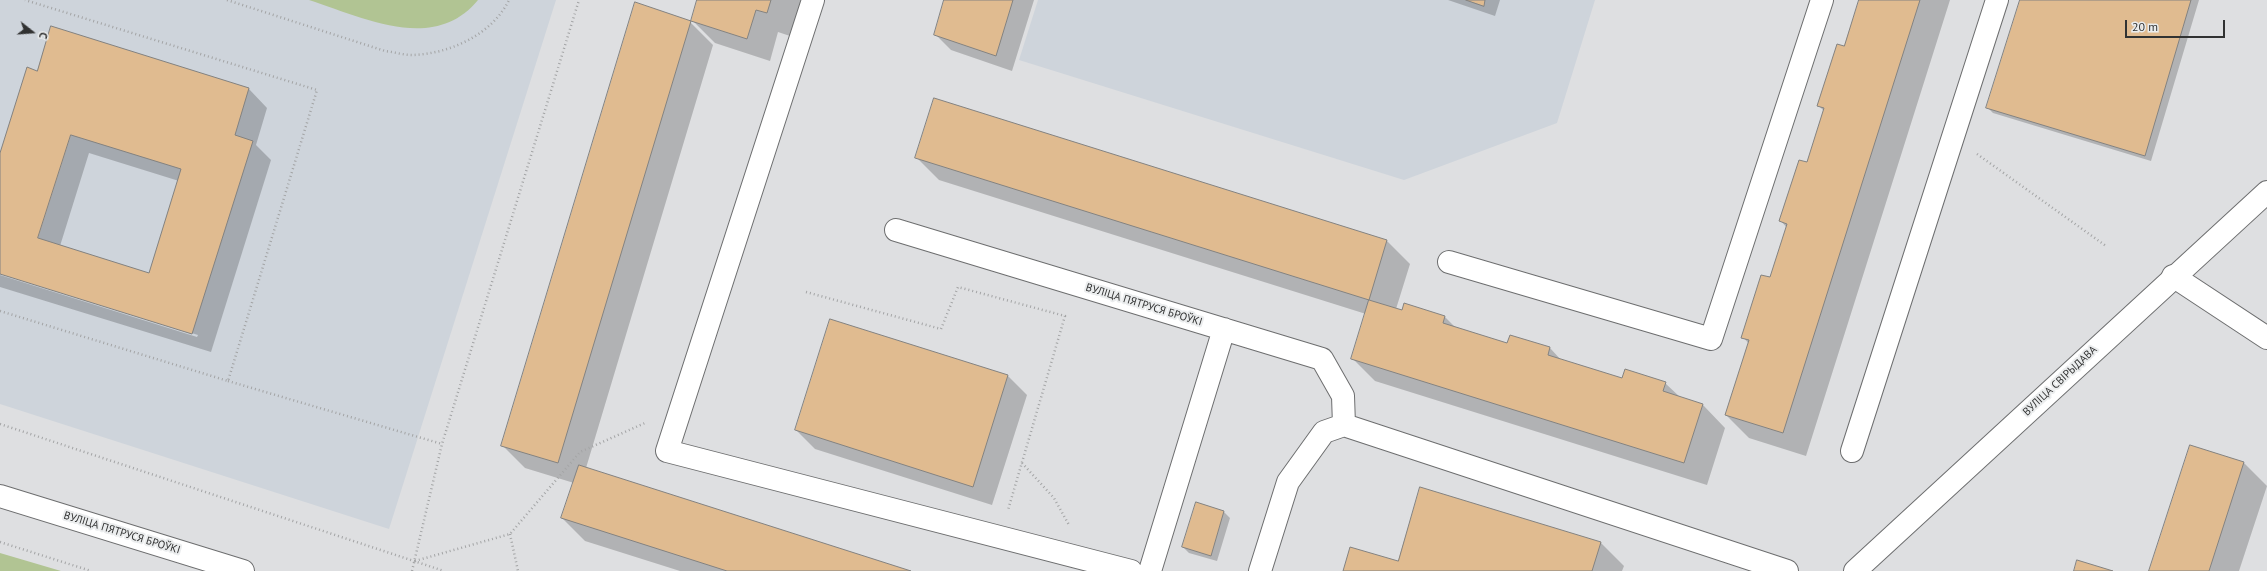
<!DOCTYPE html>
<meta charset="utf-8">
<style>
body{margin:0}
#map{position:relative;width:2267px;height:571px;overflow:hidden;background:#dedfe1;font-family:"PT Sans",sans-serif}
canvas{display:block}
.north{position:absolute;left:12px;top:12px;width:40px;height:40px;-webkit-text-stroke:3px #ebedee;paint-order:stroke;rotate:107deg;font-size:11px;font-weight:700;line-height:16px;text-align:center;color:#313232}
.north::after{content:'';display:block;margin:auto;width:14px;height:18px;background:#313232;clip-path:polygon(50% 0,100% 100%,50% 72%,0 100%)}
.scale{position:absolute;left:2125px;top:20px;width:100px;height:18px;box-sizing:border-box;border:2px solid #313232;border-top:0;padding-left:5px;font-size:12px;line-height:14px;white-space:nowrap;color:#313232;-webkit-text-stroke:3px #ebedee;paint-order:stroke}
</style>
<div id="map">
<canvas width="2267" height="571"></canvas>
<div class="north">С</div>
<div class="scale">20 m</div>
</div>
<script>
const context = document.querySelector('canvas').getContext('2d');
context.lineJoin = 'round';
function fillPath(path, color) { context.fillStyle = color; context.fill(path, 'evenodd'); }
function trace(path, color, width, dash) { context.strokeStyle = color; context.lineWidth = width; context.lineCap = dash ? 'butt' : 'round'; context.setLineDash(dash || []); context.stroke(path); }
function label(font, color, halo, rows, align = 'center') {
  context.font = font + ' "PT Sans",sans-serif'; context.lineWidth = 4; context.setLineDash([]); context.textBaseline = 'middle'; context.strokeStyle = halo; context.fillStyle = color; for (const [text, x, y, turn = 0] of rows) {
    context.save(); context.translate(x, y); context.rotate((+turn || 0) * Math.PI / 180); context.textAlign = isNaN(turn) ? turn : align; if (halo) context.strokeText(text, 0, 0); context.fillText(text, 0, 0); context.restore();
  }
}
fillPath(new Path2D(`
 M0 0H556L389 529 0 404Z
 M1038 0H1595L1557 123 1404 180 1019 60Z`), '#ced4db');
fillPath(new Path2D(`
 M309 0H478C434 54 362 17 309 0Z
 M0 553 61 571H0Z`), '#b1c493');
fillPath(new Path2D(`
 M698 0H801L790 36 778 32 770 61 715 43 692 20Z
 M945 0H1034L1012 71 951 50 935 34Z
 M1448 0H1500L1495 16Z
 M1860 0H1950L1806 456 1749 438 1726 415 1749 344 1743 337 1770 279 1787 228 1781 221 1807 164 1824 111 1819 106 1845 47Z
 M2021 0H2199L2151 161 1993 113 1987 107Z
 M690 22 713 45 586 468 908 571H680L585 541 562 518 574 483 525 468 502 445Z
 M38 72 249 89 267 108 256 145 271 160 211 352 0 287V275L197 337 198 335 0 273V156ZM89 153 179 181 149 274 60 246Z
 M934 99 1387 241 1410 264 1396 309 1444 316 1457 329 1508 345 1511 336 1550 348 1562 361 1623 380 1665 383 1681 398 1703 405 1725 428 1707 485 1375 381 1352 358 1366 314 939 180 916 157Z
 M831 320 1008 376 1027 395 992 505 815 449 796 430Z
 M2191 446 2244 463 2267 486 2239 571H2150Z
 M1421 489 1601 543 1624 566 1622 571H1344L1399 562Z
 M1197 504 1224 512 1230 518 1217 561 1189 553 1183 547Z`), '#0003');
const building = new Path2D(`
 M697 0H771L767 13 756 10 747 39 691 21Z
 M944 0H1013L996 56 934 35Z
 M1466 0H1485L1484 6Z
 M1859 0H1920L1783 433 1725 415 1749 340 1741 338 1761 275 1770 277 1787 224 1779 221 1799 160 1807 162 1824 108 1817 106 1837 44 1844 46Z
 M2020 0H2191L2145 156 1986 108Z
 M635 2 691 21 558 463 501 446Z
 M51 26 249 88 235 135 253 141 192 334 0 274V153L27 67 37 71ZM71 135 181 169 149 273 38 238Z
 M934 98 1387 240 1369 300 915 158Z
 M1369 300 1402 310 1404 303 1445 316 1443 323 1507 343 1510 335 1550 347 1548 355 1622 378 1625 369 1666 382 1663 391 1703 404 1684 463 1351 359Z
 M830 319 1008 375 973 487 795 430Z
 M2190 445 2244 462 2209 571H2149Z
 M579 465 911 571H727L561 518Z
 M1420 487 1601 542 1592 571H1343L1350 547 1398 561Z
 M1196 502 1224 511 1211 556 1182 547Z
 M2077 560 2113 571H2074Z`);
fillPath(building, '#e0bb90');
trace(building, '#838280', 1);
const minor = new Path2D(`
 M813 0 667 451 1131 571
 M896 230 1322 359 1343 396 1344 425
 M1449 262 1711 339 1822 0
 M2173 276 2267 338
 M1852 451 1997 0
 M0 496 243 571
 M1150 571 1224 329
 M1260 571 1288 482 1324 432 1344 425 1787 571`);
const major = new Path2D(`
 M1855 571 2267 192`);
trace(minor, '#6d6e6f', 24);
trace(major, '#6d6e6f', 24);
trace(new Path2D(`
 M227 0 385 51C394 52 403 55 412 55 449 54 492 35 509 0
 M1977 154 2106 246
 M806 292 941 329 958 287 1065 316 1008 510
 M0 311 228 381 317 90 25 0
 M228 381 442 444
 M0 424 444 571
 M1022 463 1054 498 1069 525
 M510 534 518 571
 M0 542 91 571
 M415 561 510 534 580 452 645 423
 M412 571 442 444 579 0`), '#a3a4a5', 2.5, [1, 3]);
trace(minor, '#fff', 22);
trace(major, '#fff', 22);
label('11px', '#313232', '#ebedee', [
 ["ВУЛІЦА ПЯТРУСЯ БРОЎКІ",1144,305,17],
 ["ВУЛІЦА СВІРЫДАВА",2060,381,-43],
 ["ВУЛІЦА ПЯТРУСЯ БРОЎКІ",122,533,17]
]);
</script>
